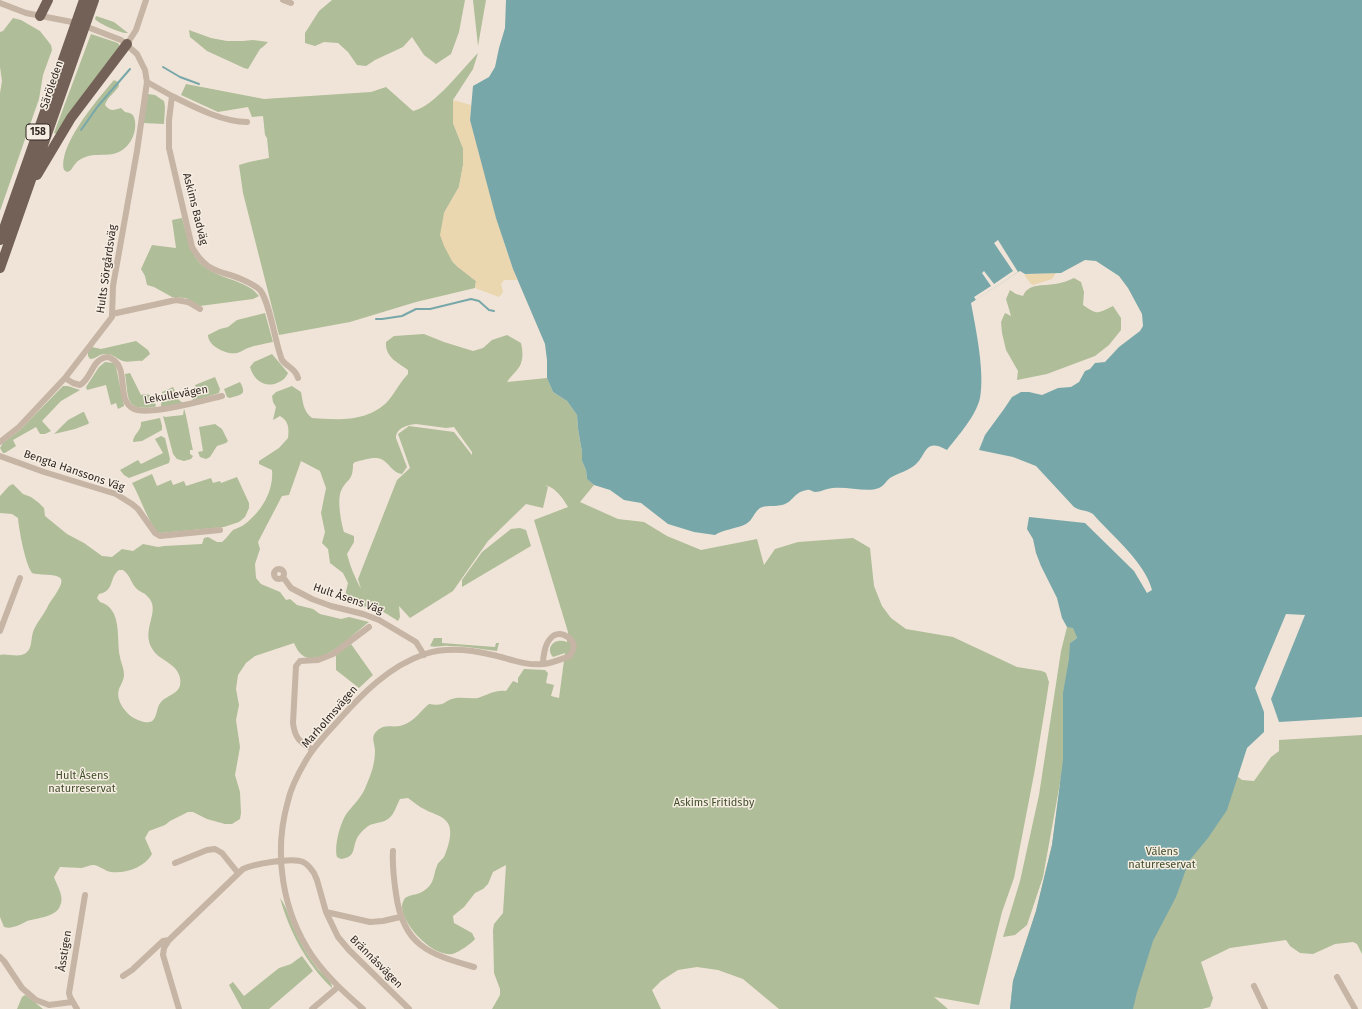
<!DOCTYPE html>
<meta charset="utf-8">
<style>
body{margin:0}
canvas{display:block;background:#efe4d7}
</style>
<canvas width="1362" height="1009"></canvas>
<script>
const context = document.querySelector('canvas').getContext('2d');
context.lineJoin = 'round';
function fillPath(path, color) { context.fillStyle = color; context.fill(path, 'evenodd'); }
function trace(path, color, width, dash) { context.strokeStyle = color; context.lineWidth = width; context.lineCap = dash ? 'butt' : 'round'; context.setLineDash(dash || []); context.stroke(path); }
function label(font, color, halo, rows, align = 'center') {
  context.font = font + ' "Fira Sans",sans-serif'; context.lineWidth = 3; context.setLineDash([]); context.textBaseline = 'middle'; context.strokeStyle = halo; context.fillStyle = color; for (const [text, x, y, turn = 0] of rows) {
    context.save(); context.translate(x, y); context.rotate((+turn || 0) * Math.PI / 180); context.textAlign = isNaN(turn) ? turn : align; if (halo) context.strokeText(text, 0, 0); context.fillText(text, 0, 0); context.restore();
  }
}
fillPath(new Path2D(`
 M332 0H465L459 32 451 54 436 64 424 55 412 37 403 47 375 60 366 66 357 65 348 52 338 43 324 42 315 46 305 43V33L319 11Z
 M473 0H486L478 46Z
 M96 16 114 22 128 33C122 34 99 24 95 19Z
 M13 18 21 20 40 31 51 45 52 50 43 75 39 99 0 211V93L2 81 0 67V32L3 31Z
 M189 30 211 38 227 41H243L253 40 268 42 264 46 260 49 248 69 244 68 207 51 190 37Z
 M91 34 118 43 120 46 57 134 54 133Z
 M478 53 473 69 453 100V123L463 148V165L459 187 444 213 452 261 458 267 476 281 475 288 416 302 350 322 279 335 243 193 239 165 249 162 269 158 267 138 265 135 263 116 252 117 248 107 218 112 181 95 186 84 264 99 371 92 386 87 413 111C434 107 462 69 478 53Z
 M114 80 118 82 119 86C115 93 107 97 105 105 110 112 114 110 121 108L125 112C131 113 134 114 135 121 137 135 128 151 113 154 103 156 93 153 83 158 76 161 74 166 70 171L67 172 64 170C58 145 98 99 114 80Z
 M148 94 155 95 164 101 165 107 164 124 143 123Z
 M182 218C193 257 192 266 233 280 243 284 252 287 259 296L253 299 200 306 186 298 172 297 154 287 147 285 145 276 141 269 152 245 176 248 172 220Z
 M1074 278 1081 282 1084 292 1083 305C1098 315 1096 314 1113 306L1121 318V330L1109 345 1095 356 1047 374 1017 380 1018 371 1006 350 1002 333 1001 322 1005 313 1011 316 1006 299 1010 290 1016 294 1023 296C1028 283 1044 286 1055 284 1062 283 1068 281 1074 278Z
 M265 313 273 342C264 344 256 345 248 348 245 349 241 352 237 353 226 355 208 346 208 335L220 329 228 327 237 320Z
 M424 334 444 342 473 351 483 348 492 340 507 335 521 343C523 352 524 362 517 370 513 375 510 377 507 382L547 378 553 392 567 401 577 415 578 429 582 452V461L586 470 587 479 594 485 580 502 618 519 644 522 667 536 701 550 757 539 764 565 775 549 798 542 853 538 870 548 874 586 882 606 891 618 906 629 953 637 1017 667 1042 671 1046 673 1049 682 1046 702 1035 769 1014 878 1002 912 979 1005 934 997 948 1009H779L743 979 718 970 697 967 678 970 661 981 652 990 661 1009H492L500 995V989L494 973 493 930 494 924 503 913 506 865 493 872 488 884 483 889 475 893 464 907 453 916 454 923 472 933 475 939C472 943 458 953 452 954 433 957 402 925 402 906 402 903 404 900 405 898 411 894 419 895 425 890 435 883 433 875 437 866 438 862 442 860 444 857 448 848 454 830 447 822 442 815 433 814 426 810 419 807 414 802 408 798L400 799C396 806 395 814 388 819 382 823 379 822 373 824 368 825 362 831 359 835 351 846 358 857 341 859L337 857C334 846 340 823 347 813 354 804 362 797 366 786 371 775 375 763 375 751 375 744 371 738 375 733 384 722 393 729 403 725 415 721 420 711 429 704 447 707 443 700 456 698 463 697 471 699 478 698 488 695 494 690 506 691L513 681 518 683V678L524 669 545 670 548 673 546 683 554 685 551 696 559 698 565 653 553 657C545 648 554 637 567 642L568 632 534 520 568 507C562 497 556 488 545 485L548 487 543 508 526 504 488 541 453 591 410 618 399 606 400 617 398 621C388 615 374 604 362 607L357 601 349 604 344 600 348 583 343 573 330 563 328 549 322 543 325 532 321 513 326 488 320 471 301 461 289 495 282 496 258 542 260 549 255 564 256 578 261 584 280 592 286 600 290 599 297 605 313 609 320 614 341 619 349 617 369 622C355 632 321 669 302 655 298 652 296 647 294 643L255 656 246 663 238 675 236 689 239 705 236 720 240 747 235 775 240 792 241 813 240 819 232 824H225L207 819 193 812H188L170 821 165 825 149 831 145 838 152 854C145 867 126 874 111 872 105 871 100 866 94 865 89 865 86 867 82 868 75 868 67 867 60 867L54 877C57 886 65 897 60 906 56 917 37 918 27 921 23 923 18 926 13 927 10 928 7 928 4 927L0 917V655C8 653 20 659 27 652 32 648 31 638 33 632 36 623 44 615 48 606 51 600 64 585 61 579 58 573 39 576 32 573 25 563 19 530 18 518L12 514 0 513V496L9 486 13 484 23 494 31 497 39 503 44 508 45 516 67 534 84 543 102 556 112 557 122 549 133 551 143 544 158 547 164 546 202 544 204 538 208 537 217 542H222C227 538 229 534 233 530 237 528 241 527 245 524 261 512 274 491 272 470L259 464V461L279 448 288 438C289 429 289 421 280 416L273 420 276 407 273 402 272 396 276 392 292 386 301 392C303 402 303 411 312 418 339 420 368 422 388 401 395 393 400 382 408 374V370C397 362 385 357 386 342L394 336ZM416 424 446 428 454 427 472 452V455L454 432 409 426 398 434 410 468 397 480 358 579 361 589C355 578 350 566 347 554L354 542V536L344 532C341 522 337 500 341 491 347 478 353 482 353 464L355 462C363 460 374 456 381 459 390 463 392 473 402 474L407 467 396 438C396 428 407 425 416 424ZM119 570H123C131 576 131 584 137 589 140 592 145 593 147 596 163 610 139 630 153 650 160 661 177 663 180 678 183 694 168 694 161 702 154 709 160 729 138 720 127 716 115 701 119 689 121 684 124 680 124 675 124 668 121 663 120 657 116 638 123 609 100 602L97 598 99 594C115 591 109 577 119 570Z
 M136 341 148 350 150 354 142 361C136 360 128 363 123 361 117 359 112 353 105 354 99 354 96 359 90 359L88 356V352L92 347 101 349Z
 M272 354 288 373C286 377 284 380 279 382 266 389 254 381 250 367L254 362Z
 M105 362 114 363 116 367 124 405V406L118 409 116 403 111 405 106 385 87 390 86 387 99 367Z
 M130 373 141 395 145 394 150 395 156 405 155 407C124 411 129 399 125 374Z
 M215 377 220 389 219 393 193 401 192 396 198 393 195 385Z
 M240 382C247 395 242 394 230 398L227 397 224 389Z
 M63 386H68L80 390 61 401 42 421 51 431 45 434H40L36 427 13 440 16 446 5 453H3L0 448 3 443 20 430Z
 M173 387 179 400 183 403 161 407 162 392Z
 M184 409C186 412 191 442 193 450H190V454L193 456 191 459 184 461 177 459 173 454 163 416 165 417 183 415Z
 M83 412H84L89 423 88 424 75 429 54 434 68 420Z
 M160 418 162 426V430L142 441 133 442C133 434 142 431 141 422Z
 M215 424 222 429 228 441 226 443 217 446 210 457 206 459 200 457 198 452 203 451 199 427Z
 M161 436 165 438 170 459 169 463 129 478 124 475 120 470 138 460 141 464 163 453 155 439Z
 M152 474 157 486 171 480 173 485 184 481 186 486 211 478 213 483 220 481 221 483 237 477 249 503V508L245 517 239 522 224 527 161 533 157 532C146 517 141 499 132 483Z
 M520 528 526 530 531 546 462 587V580L482 552 511 529Z
 M1067 627H1073L1077 638 1070 643 1242 780 1254 781 1271 757 1279 751V740L1362 735V954L1357 944 1353 942 1335 944 1313 954 1300 953 1290 946 1286 940 1230 948 1201 962 1213 998 1210 1007 1202 1009H1010L1013 981 1036 911 1052 845 1062 772 1043 877 1027 925 1015 935 1003 937 1020 881 1039 795 1061 651Z
 M434 638H442V643L495 647 496 643H499L497 651C481 649 465 646 449 646 443 645 436 648 430 646Z
 M351 644 373 675 359 688 336 670V655Z
 M280 898C287 907 289 917 293 926 299 941 308 956 318 969 322 974 333 981 332 988 306 963 290 933 280 898Z
 M302 956 313 971 269 1009H242L229 985 233 982 244 996 279 968 291 964Z
 M25 995 27 996 43 1009H17L22 997Z`), '#b0bd99');
fillPath(new Path2D(`
 M453 100 471 105 470 120 506 249 517 280H504L501 284 503 292 499 297 475 288 476 281 458 267 452 261 444 246 440 235 444 213 459 187 463 165V148L453 123Z
 M1056 273 1052 279 1033 285 1031 284 1025 276V274Z`), '#ead6af');
fillPath(new Path2D(`
 M506 0H1362V717L1279 722 1271 699 1305 615 1286 614 1255 688 1264 712V732L1247 748 1227 810 1208 838 1189 861 1176 897 1153 941 1137 992 1133 1009H1010L1013 981 1036 911 1052 845 1063 760V693L1069 659 1070 643 1077 638 1073 628 1067 627 1062 618 1057 598 1041 566 1036 553 1033 539 1027 529 1029 517 1085 523 1134 571 1147 593 1152 590C1145 562 1112 536 1093 514 1087 510 1080 511 1074 507L1036 466 1013 457 979 450 985 435 1004 409 1012 397 1021 392H1029L1042 395 1058 388 1071 387 1079 382 1085 371 1090 369 1095 363 1105 362 1119 347 1140 331 1143 326 1142 314 1128 288 1119 276 1096 261 1085 260 1061 273 1025 274 1020 271 1018 272 971 303C976 330 985 372 980 398 976 416 958 436 947 450 924 437 927 455 915 465 908 471 898 473 890 478 886 481 884 486 879 488 867 493 847 486 833 488 827 488 821 492 815 492 812 492 810 489 807 490 795 492 794 499 787 503 779 508 768 504 760 508 754 512 753 520 746 524 736 529 724 529 715 535L694 532 668 524 641 503 624 500 610 490 594 485 587 479 586 470 582 461V452L578 429 577 415 567 401 553 392 547 378V360L545 344 513 269 496 218 470 120 473 86 489 77 495 67 499 48 505 28Z`), '#78a7aa');
fillPath(new Path2D(`
 M998 240 1018 272 976 300 974 297 991 286 982 273 984 271 994 284 1013 271 994 243Z`), '#efe4d7');
trace(new Path2D(`
 M163 67 180 77 199 84
 M81 130 98 106 130 69
 M376 319H382L402 316 416 309H430L471 299 479 301 489 310 494 311`), '#78a7aa', 2);
trace(new Path2D(`
 M283 0 291 3
 M0 3 26 13 77 23 121 40 137 54 145 70 147 82 137 151 113 286 112 317 65 378 19 427 0 442
 M127 44 136 30 146 0
 M147 82 172 96 169 120V148L192 247C206 272 218 270 241 279 248 282 255 285 260 290 270 302 275 343 282 360 287 367 296 369 298 378
 M172 96C194 107 223 122 247 122
 M112 314 176 300 188 302 200 309
 M65 378 73 383 80 385C92 378 92 358 108 357 132 365 114 400 134 409 149 416 205 400 222 396
 M0 456 44 472 116 494 132 504 138 509 155 533 160 536 220 530
 M274 574a5 5 0 1 1 10 0a5 5 0 1 1-10 0Z
 M283 577 291 588 312 599 331 606 363 614 379 620 416 642 424 655
 M0 631 20 578
 M313 750C300 742 295 739 293 723L296 666 300 661 318 660 333 654 369 627
 M393 851C392 865 394 880 396 894 403 945 428 954 474 967
 M175 863 207 850 215 849 222 853 238 873
 M326 912 370 922 383 921 400 917
 M0 957 4 961 22 988 36 1000 49 1005 72 1002
 M123 976 132 970 163 941 169 940
 M1337 977 1355 1009
 M1254 986 1265 1009
 M77 1009 70 997 69 993 85 895
 M179 1009 163 955 164 948 169 940 243 869C253 864 293 857 303 862 308 864 311 869 314 873L317 880 326 912 338 937 349 950 409 1009
 M312 1009 338 987
 M363 1009C345 993 327 977 313 957 282 912 273 853 288 801 291 787 298 774 305 762 313 747 326 734 337 722 362 694 389 666 425 654 446 647 472 650 493 655 510 659 526 666 544 664 552 663 562 659 570 656L574 647C572 636 558 629 550 639 545 644 543 657 543 664`), '#c6b4a4', 6);
trace(new Path2D(`
 M40 16 48 0
 M37 175 71 118 127 44
 M0 240 84 0
 M0 268 94 0`), '#736157', 10);
for (const [x, y, w] of [
 [38,132,24]
]) { const box = new Path2D(); box.roundRect(x - w / 2, y - 8, w, 16, 3); context.fillStyle = '#f7eee3'; context.fill(box); trace(box, '#322925', 1); }
label('bold 10px', '#322925', null, [
 ["158",38,132]
]);
label('11px', '#322925', '#f7eee3', [
 ["Säröleden",52,85,-71],
 ["Askims Badväg",195,209,76],
 ["Hults Sörgårdsväg",107,269,-82],
 ["Lekullevägen",176,395,-10],
 ["Bengta Hanssons Väg",74,471,19],
 ["Hult Åsens Väg",348,599,19],
 ["Marholmsvägen",330,717,-49],
 ["Åsstigen",65,951,-81],
 ["Brännåsvägen",376,962,45]
]);
label('11px', '#414f2b', '#f7eee3', [
 ["Hult Åsens",82,776],
 ["naturreservat",82,789],
 ["Askims Fritidsby",714,803],
 ["Välens",1162,852],
 ["naturreservat",1162,865]
]);
</script>
